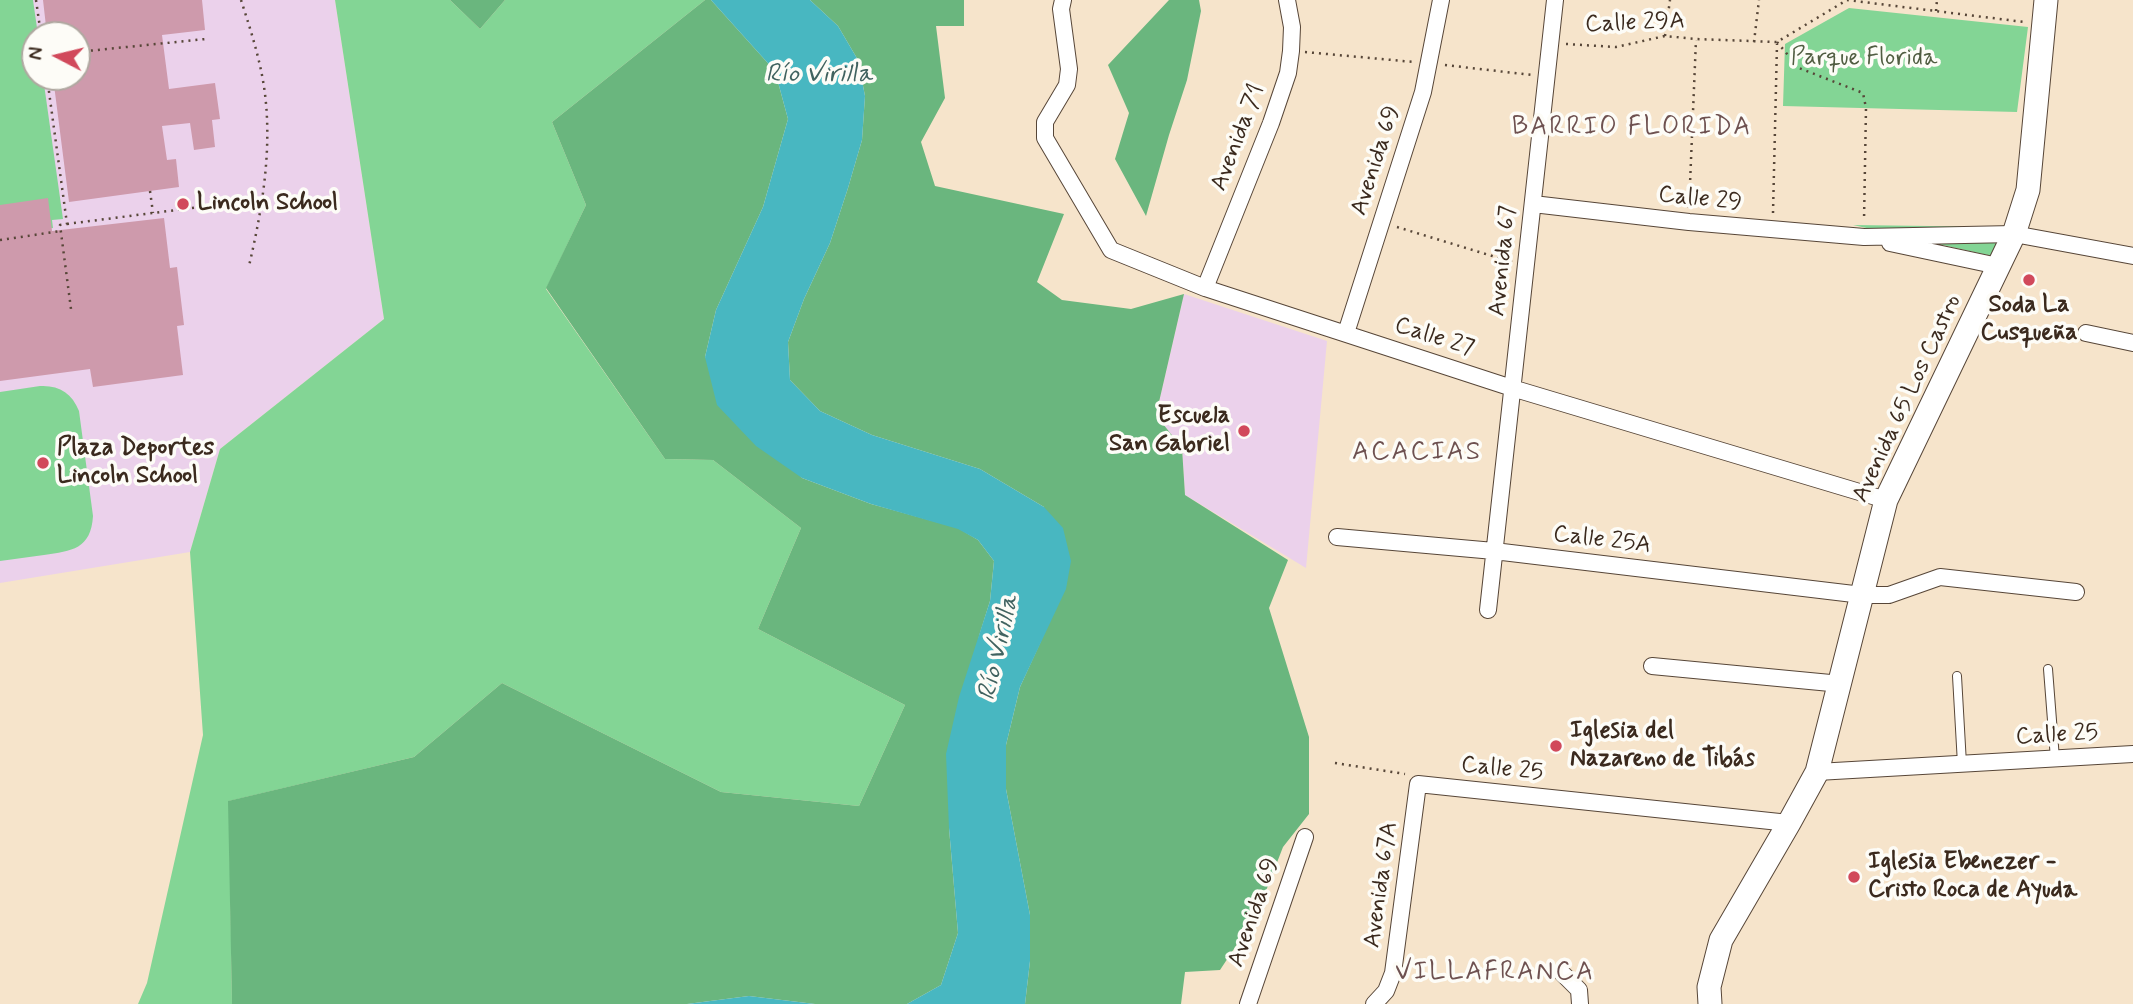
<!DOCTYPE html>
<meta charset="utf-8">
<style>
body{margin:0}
#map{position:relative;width:2133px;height:1004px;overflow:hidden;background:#f6e4cb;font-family:Mynerve,sans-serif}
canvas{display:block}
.north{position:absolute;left:21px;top:21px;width:70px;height:70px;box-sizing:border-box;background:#fdfcf7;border:2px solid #afa8a0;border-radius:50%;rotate:277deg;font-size:19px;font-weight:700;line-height:28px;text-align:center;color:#3b2a1e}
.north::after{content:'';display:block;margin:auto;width:24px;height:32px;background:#d1495b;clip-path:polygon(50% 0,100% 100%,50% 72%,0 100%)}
</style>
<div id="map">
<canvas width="2133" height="1004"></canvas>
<div class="north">N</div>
</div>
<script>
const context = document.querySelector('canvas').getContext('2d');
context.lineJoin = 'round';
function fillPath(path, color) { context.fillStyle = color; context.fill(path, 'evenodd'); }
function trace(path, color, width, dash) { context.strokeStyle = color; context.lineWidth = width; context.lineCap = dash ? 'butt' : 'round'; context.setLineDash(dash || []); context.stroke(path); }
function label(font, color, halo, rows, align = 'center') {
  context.font = font + ' Mynerve,sans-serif'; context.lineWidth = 7; context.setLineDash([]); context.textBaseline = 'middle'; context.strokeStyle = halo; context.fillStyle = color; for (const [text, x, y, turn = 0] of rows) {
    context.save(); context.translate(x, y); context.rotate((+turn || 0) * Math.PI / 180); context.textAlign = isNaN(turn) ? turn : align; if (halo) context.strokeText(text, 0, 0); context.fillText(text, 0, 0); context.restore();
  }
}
fillPath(new Path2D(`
 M0 0H335L384 319 220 449 190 552 0 583ZM35 35H77V77H35Z
 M1184 294 1327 341 1306 568 1185 495 1182 448 1156 415Z`), '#ebd1eb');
fillPath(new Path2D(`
 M0 0H33L38 35H35V77H43L63 219 52 220 53 228 0 235Z
 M335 0H450L480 29 505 0H705L552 122 586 205 546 289 665 459 713 460 801 528 758 629 905 705 859 806 721 792 502 683 414 757 229 801 232 1004H138L147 983 203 735 190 552 220 449 384 319Z
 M1849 8 2028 27 2017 112 1783 106 1785 44Z
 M1853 225 2006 227 1992 256Z
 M40 386C59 385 72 393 79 411L93 516C91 549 72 551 44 555 29 557 15 559 0 561V392Z`), '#83d595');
fillPath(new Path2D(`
 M450 0H505L480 29Z
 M705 0H711L775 71 788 119 763 207 716 310 705 357 802 478 871 504 958 528 978 540 994 561 990 601 979 636 949 828 958 933 941 985 907 1004H815L749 996 687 1004H232L228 801 414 757 502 683 721 792 859 806 905 705 758 629 801 528 713 460 665 459 546 288 586 205 552 122Z
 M810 0H964V26H936L945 98 921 142 935 186 1064 214 1037 282 1062 300 1131 309 1184 294 1156 415 1182 448 1185 495 1288 560 1269 608 1309 737V814L1283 847 1257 914 1220 970 1185 972 1181 1004H1025L1030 961V915L1006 789V745L1020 687 1041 641 1044 507 980 469 872 435 820 411 790 380 788 342 804 299 830 243 848 188 862 140 865 96 858 60 838 26Z
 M1169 0H1199L1201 11 1187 80 1169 135 1146 216 1115 159 1129 113 1108 65Z`), '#6ab67e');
fillPath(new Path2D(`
 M711 0H810L838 26 858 60 865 96 862 140 848 188 830 243 804 299 788 342 790 380 820 411 872 435 980 469 1044 507 1063 528 1071 561 1066 589 1020 687 1006 745V789L1030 915V961L1025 1004H907L941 985 958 933 949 828 946 754 959 697 990 601 994 561 978 540 958 529 871 504 802 478 756 446 717 405 705 357 716 310 763 207 788 119 775 71Z
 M749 996 815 1004H687Z`), '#48b7c1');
fillPath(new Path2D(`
 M43 0H202L205 30 162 35 169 89 215 83 220 119 212 120 215 147 194 150 190 123 162 126 167 160 176 159 179 187 69 202 53 77H77V35H47Z
 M48 198 52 231 164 218 170 268 177 267 184 325 177 326 183 375 93 387 90 369 0 381V205Z`), '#ce9aac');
const lane = new Path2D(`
 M2048 669 2055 759
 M1957 676 1962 764`);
const street = new Path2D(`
 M1063 0 1061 9 1069 69 1067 85 1045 122V138L1111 250 1205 288 1512 388 1886 500
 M1533 204 1689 222 1864 237 2014 234 2133 256
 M1890 243 1998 266
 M1205 288 1271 123 1288 73 1291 51 1292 27 1287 0
 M1346 333 1423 92 1441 0
 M2086 333 2133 343
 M1337 537 1494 551 1862 595H1889L1940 577 2076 592
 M1488 610 1555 0
 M1652 666 1841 684
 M1817 772 2133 754
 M1562 973 1579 990 1580 1004
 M1248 1004 1305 837
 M1374 1004 1386 991 1393 973 1418 784 1789 823`);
const secondary = new Path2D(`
 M1710 1004 1709 987 1721 940 1789 823 1817 772 1886 500 2014 234 2028 190 2046 0`);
trace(lane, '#574638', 10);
trace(street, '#574638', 18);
trace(secondary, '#574638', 25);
trace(new Path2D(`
 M36 0 41 35
 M241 0C251 31 261 62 265 94 272 152 262 210 249 266
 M1936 11 1937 0
 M1665 36 1670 0
 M1754 42 1759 0
 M1777 42 1799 68 1863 93 1866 108 1864 221
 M1566 44 1616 47 1665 36 1696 39 1777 42 1847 0 2024 22
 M77 52 206 39
 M1305 52 1414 62
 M1445 65 1532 75
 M47 77 67 224 60 225 71 309
 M150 191 153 213
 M1689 208 1696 40
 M1773 213 1777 44
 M67 224 262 199
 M1397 227 1512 262
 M0 240 61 231
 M1335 763 1405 774`), '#574638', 2.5, [2, 5]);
trace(lane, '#fff', 8);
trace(street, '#fff', 16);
trace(secondary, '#fff', 23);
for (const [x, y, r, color] of [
 [183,204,7,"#d1495b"],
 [2029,280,7,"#d1495b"],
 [1244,431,7,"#d1495b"],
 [43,463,7,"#d1495b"],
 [1556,746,7,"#d1495b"],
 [1854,877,7,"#d1495b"]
]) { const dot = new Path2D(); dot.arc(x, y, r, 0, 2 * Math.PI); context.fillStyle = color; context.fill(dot); trace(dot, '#fdfcf7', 2.5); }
label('24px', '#3b2a1e', '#fdfcf7', [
 ["Calle 29A",1635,24,-2],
 ["Avenida 71",1239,138,-69],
 ["Avenida 69",1377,161,-72],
 ["Calle 29",1700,200,6],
 ["Avenida 67",1504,261,-84],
 ["Calle 27",1434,338,18],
 ["Avenida 65 Los Castro",1908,399,-65],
 ["Calle 25A",1602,541,7],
 ["Calle 25",2057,736,-3],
 ["Calle 25",1502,770,6],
 ["Avenida 67A",1382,885,-82],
 ["Avenida 69",1255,913,-71]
]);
label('24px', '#515d42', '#fdfcf7', [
 ["Parque Florida",1864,59]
]);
label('bold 24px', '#3b2a1e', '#fdfcf7', [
 ["Lincoln School",197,204],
 ["Soda La",2029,306,"center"],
 ["Cusqueña",2029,334,"center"],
 ["Escuela",1230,417,"right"],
 ["San Gabriel",1230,445,"right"],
 ["Plaza Deportes",57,449],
 ["Lincoln School",57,477],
 ["Iglesia del",1570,732],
 ["Nazareno de Tibás",1570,760],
 ["Iglesia Ebenezer -",1868,863],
 ["Cristo Roca de Ayuda",1868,891]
], 'left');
label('italic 26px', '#40625f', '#fdfcf7', [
 ["Río Virilla",819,76],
 ["Río Virilla",1000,648,-77]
]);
context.letterSpacing = '2px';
label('26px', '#6e5150', '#fdfcf7', [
 ["BARRIO FLORIDA",1632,129],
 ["ACACIAS",1417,454],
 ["VILLAFRANCA",1495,974]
]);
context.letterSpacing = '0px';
</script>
